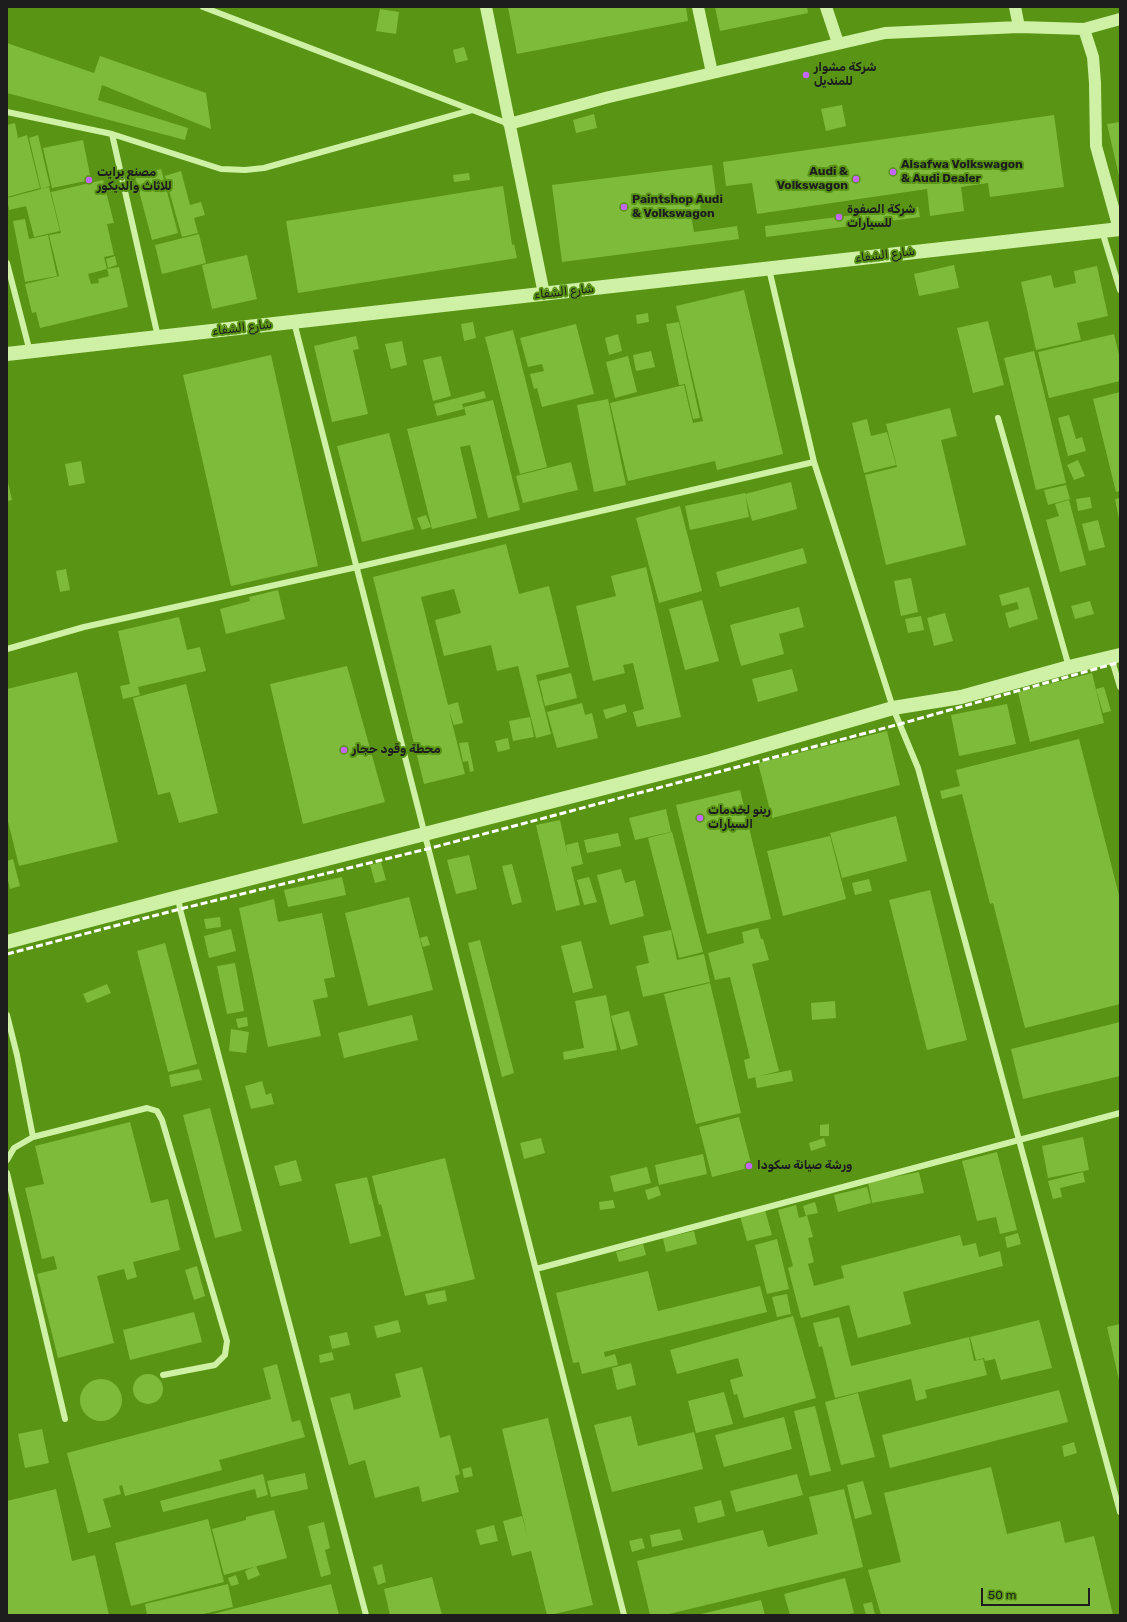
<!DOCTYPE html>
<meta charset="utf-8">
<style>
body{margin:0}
#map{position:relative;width:1127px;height:1622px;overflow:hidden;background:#599415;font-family:Rubik,sans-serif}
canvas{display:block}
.frame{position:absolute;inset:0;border:8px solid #1d1d1d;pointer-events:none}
.scale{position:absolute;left:981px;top:1588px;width:109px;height:18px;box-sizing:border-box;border:2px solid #1d1d1d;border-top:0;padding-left:5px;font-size:12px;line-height:14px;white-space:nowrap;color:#1d1d1d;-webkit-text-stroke:3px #599415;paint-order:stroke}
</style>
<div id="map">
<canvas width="1127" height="1622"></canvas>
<div class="frame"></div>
<div class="scale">50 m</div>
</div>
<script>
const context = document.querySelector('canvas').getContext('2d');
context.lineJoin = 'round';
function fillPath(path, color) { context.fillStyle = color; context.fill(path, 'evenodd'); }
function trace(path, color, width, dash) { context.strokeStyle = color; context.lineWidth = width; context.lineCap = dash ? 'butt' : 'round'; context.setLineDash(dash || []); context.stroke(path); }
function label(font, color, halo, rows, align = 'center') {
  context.font = font + ' Rubik,"Noto Sans Arabic",sans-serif'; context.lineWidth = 4; context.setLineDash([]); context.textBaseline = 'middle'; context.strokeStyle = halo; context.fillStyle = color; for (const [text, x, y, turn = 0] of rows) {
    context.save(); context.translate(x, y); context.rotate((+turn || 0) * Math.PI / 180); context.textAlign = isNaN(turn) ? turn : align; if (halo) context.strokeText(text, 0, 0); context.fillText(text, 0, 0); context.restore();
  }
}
fillPath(new Path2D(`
 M508 7H686L688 21 517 54Z
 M715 7H807L808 13 720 31Z
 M380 9 399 12 396 34 376 31Z
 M7 43 94 73 100 56 206 93 211 129 102 85 98 100 188 128 185 140 7 93Z
 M464 47 468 60 456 63 453 50Z
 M842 105 846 126 826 131 821 109Z
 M594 114 597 128 576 133 573 120Z
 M1054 115 1064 187 990 197 988 183 961 187 964 211 930 216 927 189 757 214 752 183 726 186 723 162Z
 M1120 122V176H1119L1107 124Z
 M15 123 18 138 27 135 40 188 7 197V125Z
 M38 135 50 186 41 189 29 138Z
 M83 140 91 180 52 188 43 148Z
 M712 165 717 203 700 205 701 213 691 215 694 232 737 226 739 239 562 262 552 185Z
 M161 169 178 233 152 240 135 176Z
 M181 171 190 205 201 202 205 215 194 218 198 233 182 237 165 176Z
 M469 173 470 180 454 182 453 175Z
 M103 180 114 223 107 224 114 255 104 257 107 269 119 267 128 307 40 328 36 312 32 313 25 284 59 276 49 235 61 233 51 192ZM107 269 109 276 98 279 99 283 91 284 88 274Z
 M503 186 512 245 514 244 517 258 298 293 286 221Z
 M49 187 60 231 34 237 26 206 9 210 7 198Z
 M918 207 920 217 766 237 765 226Z
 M25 219 29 239 48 235 57 276 25 282 13 221Z
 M199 234 206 263 162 274 155 245Z
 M247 255 257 299 212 309 202 265Z
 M115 256 117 265 108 268 106 259Z
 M954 265 959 288 919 296 914 274Z
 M1097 266 1108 316 1077 323 1081 340 1036 350 1021 282 1051 275 1054 288 1076 283 1074 271Z
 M744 290 783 454 717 470 715 461 628 481 610 403 684 385 693 423 703 421 676 306Z
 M648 313 649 322 637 324 636 315Z
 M988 321 1004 385 973 393 957 328Z
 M473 322 476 338 464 341 461 324Z
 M679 322 700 418 693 419 685 384 679 385 666 324Z
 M576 324 594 394 542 407 537 388 534 389 530 374 544 371 542 364 528 367 520 338Z
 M513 330 547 467 520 474 485 337Z
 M618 334 622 351 609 355 605 338Z
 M1114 334 1120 359V381L1049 398 1038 352Z
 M356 336 359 349 353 350 368 414 332 422 314 346Z
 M402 341 407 365 391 369 385 344Z
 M651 351 655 367 636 371 633 355Z
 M1034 351 1066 483 1036 490 1004 358Z
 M271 355 318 566 231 586 183 375Z
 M441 356 451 396 433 401 423 360Z
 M628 356 637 392 615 398 606 362Z
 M484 391 486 398 462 404 464 409 437 416 434 404Z
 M1120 392V491L1116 492 1093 399Z
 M608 399 626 485 594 492 577 405Z
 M493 400 520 510 488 518 470 445 460 447 477 518 432 529 407 429 466 415 464 407Z
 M950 408 957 436 941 440 966 545 886 565 865 475 897 467 886 424Z
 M1069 415 1076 439 1082 437 1086 451 1068 456 1058 418Z
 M867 419 871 436 887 432 896 465 864 473 852 423Z
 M389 433 414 529 362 542 337 446Z
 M1078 460 1085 476 1074 480 1067 465Z
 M81 461 85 483 69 486 65 464Z
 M571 462 578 490 523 503 516 476Z
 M7 478 12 500 7 501Z
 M791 482 797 509 752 521 745 494Z
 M1066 485 1070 499 1048 505 1044 490Z
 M745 493 749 517 690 530 685 506Z
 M1090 497 1092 508 1078 511 1076 499Z
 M1120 498V519H1119L1115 499Z
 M1069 500 1086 565 1060 572 1046 520 1059 516 1055 504Z
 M680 506 702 591 659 603 636 518Z
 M426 515 431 527 422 530 417 518Z
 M1098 520 1105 547 1089 551 1082 524Z
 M506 544 519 594 549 586 569 667 536 675 551 734 536 738 518 666 497 671 491 645 444 656 435 620 461 613 454 589 421 597 448 705 458 702 463 723 454 725 449 711 465 774 424 784 373 577Z
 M803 548 807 563 720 587 716 572Z
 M646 567 681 717 637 727 633 712 644 709 633 663 623 665 625 673 593 681 576 606 616 596 611 576Z
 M66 569 70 590 60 592 56 571Z
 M911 578 918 612 901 616 894 581Z
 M1029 587 1038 619 1009 628 1005 613 1019 609 1017 602 1002 606 999 595Z
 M278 590 285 619 226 634 220 609 250 601 249 597Z
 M702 600 719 661 685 670 669 609Z
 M1090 601 1094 614 1075 619 1071 606Z
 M799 607 804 627 779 634 784 654 741 666 730 625Z
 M945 613 953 641 934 646 927 618Z
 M921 616 924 630 908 633 905 619Z
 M179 617 187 650 200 647 206 671 138 687 140 695 123 699 120 686 130 684 118 631Z
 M347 666 385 802 303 824 270 684Z
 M792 669 798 691 758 702 752 679Z
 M77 672 118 842 19 866 7 817V689Z
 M571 673 577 698 545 706 539 681Z
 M1092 673 1104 723 1030 742 1018 692Z
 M186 684 218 813 179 823 170 792 158 795 133 698Z
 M1104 687 1111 711 1103 713 1096 689Z
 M582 703 585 715 592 713 598 738 557 748 547 712Z
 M625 704 627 712 606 719 603 710Z
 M1007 704 1016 744 959 756 951 715Z
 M530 717 534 737 513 741 509 721Z
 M887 731 900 785 772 818 758 763Z
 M508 738 510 749 498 752 495 741Z
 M1079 739 1120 899V1004L1025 1028 993 903 990 904 962 794 942 799 940 791 960 786 956 770Z
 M468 742 474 771 470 772 468 761 463 762 459 743Z
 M740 790 771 919 707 934 676 805Z
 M666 809 671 832 635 840 629 818Z
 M896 816 907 861 842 878 830 833Z
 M560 820 568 857 566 845 578 842 583 864 571 867 580 905 556 911 536 825Z
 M672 832 703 952 679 958 648 838Z
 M618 833 621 846 587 853 584 840Z
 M830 836 846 899 783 916 767 851Z
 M469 855 477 889 456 894 447 860Z
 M13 859 20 886 10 889 7 876V861Z
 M381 862 386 880 375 883 370 865Z
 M512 864 522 902 512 905 502 866Z
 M621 869 625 883 635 880 644 916 610 925 597 875Z
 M342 877 346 895 288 907 284 890Z
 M589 877 597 902 584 905 577 880Z
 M869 879 872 891 855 895 852 883Z
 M930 890 967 1040 927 1050 889 900Z
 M409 897 433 990 368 1006 345 913Z
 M274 899 278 922 322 913 335 977 324 979 328 997 313 1000 321 1036 268 1047 239 908Z
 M220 917 221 927 206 929 204 919Z
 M758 928 761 939H763L769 960 752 964 779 1071 748 1079 744 1060 750 1058 730 977 715 980 708 953 744 943 742 932Z
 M231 929 236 951 209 958 204 936Z
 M671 930 677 960 704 954 710 982 643 997 636 966 649 963 643 936Z
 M427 936 430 945 423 947 420 938Z
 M480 940 514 1073 502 1077 468 943Z
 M581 941 593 988 573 993 561 946Z
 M165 943 197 1064 168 1072 137 951Z
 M235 963 244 1011 227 1014 217 966Z
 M710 983 741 1113 696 1124 664 994Z
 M107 984 111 993 87 1003 83 994Z
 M606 995 617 1050 564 1060 563 1052 584 1048 575 1001Z
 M835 1001 836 1018 812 1020 811 1003Z
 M629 1011 638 1045 621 1050 611 1016Z
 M412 1015 418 1040 344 1058 338 1033Z
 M247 1017 248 1026 238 1028 236 1019Z
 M1120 1022V1076L1023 1099 1011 1049Z
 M231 1029 249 1032 246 1053 229 1051Z
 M199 1069 202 1080 171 1087 169 1075Z
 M791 1070 793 1081 757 1088 755 1077Z
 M262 1081 266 1095 271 1093 274 1104 251 1109 245 1086Z
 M210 1108 242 1231 215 1238 183 1115Z
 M739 1117 752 1167 712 1177 699 1127Z
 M130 1122 151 1203 168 1199 180 1250 133 1262 137 1277 127 1280 124 1269 97 1276 114 1343 58 1358 37 1274 57 1269 54 1256 42 1259 25 1188 44 1184 35 1146Z
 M829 1124V1136H820V1125Z
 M1083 1137 1089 1170 1048 1178 1042 1146Z
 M541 1138 545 1153 524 1159 520 1143Z
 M824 1138 826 1146 811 1151 809 1143Z
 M997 1152 1017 1230 1000 1234 996 1217 977 1221 962 1161Z
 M703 1154 707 1174 659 1185 655 1165Z
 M445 1158 475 1279 405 1296 381 1204 379 1205 372 1176Z
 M296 1160 302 1181 280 1186 274 1166Z
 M647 1167 651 1183 614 1192 610 1176Z
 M919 1172 924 1193 872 1203 868 1182Z
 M1083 1172 1085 1182 1060 1188 1062 1197 1053 1199 1048 1181Z
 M367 1177 381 1236 350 1244 335 1184Z
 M658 1186 661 1195 648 1200 645 1190Z
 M867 1187 871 1203 838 1212 834 1195Z
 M613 1200 615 1208 600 1210 599 1202Z
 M815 1202 818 1213 807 1215 813 1237 808 1238 814 1262 808 1264 814 1286 844 1278 841 1266 960 1235 963 1246 976 1243 979 1257 1000 1251 1003 1266 903 1292 911 1324 858 1338 849 1305 801 1318 788 1268 793 1266 778 1210 796 1205 799 1218 806 1216 803 1206Z
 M765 1210 772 1235 747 1241 740 1216Z
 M694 1231 697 1244 666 1252 663 1238Z
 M1018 1233 1021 1244 1007 1248 1005 1237Z
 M777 1239 789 1289 767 1294 755 1245Z
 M643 1244 646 1255 619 1262 616 1252Z
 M197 1266 205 1296 194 1300 185 1270Z
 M648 1271 658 1311 760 1286 767 1312 604 1352 605 1357 615 1354 618 1365 582 1374 579 1362 573 1363 556 1293Z
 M445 1290 447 1301 428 1305 425 1294Z
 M787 1294 791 1314 777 1317 772 1297Z
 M194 1312 202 1342 130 1360 123 1330Z
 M793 1316 816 1398 744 1418 737 1394 734 1395 730 1380 743 1376 738 1358 677 1374 670 1350Z
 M839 1317 851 1366 969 1337 974 1361 983 1359 987 1375 925 1390 927 1398 916 1401 911 1379 835 1398 822 1346 819 1347 813 1323Z
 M398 1320 401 1332 377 1338 374 1326Z
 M1039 1320 1052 1368 1001 1380 995 1359 985 1361 984 1358 976 1360 970 1337Z
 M1120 1324V1380H1119L1107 1327Z
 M347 1332 350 1345 332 1349 329 1336Z
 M332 1352 334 1360 320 1363 319 1355Z
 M631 1363 636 1385 617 1390 612 1368Z
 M277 1364 292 1422 300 1420 305 1437 219 1460 222 1470 125 1496 122 1485 119 1486 121 1494 103 1499 111 1527 88 1533 67 1453 271 1399 263 1368Z
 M422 1367 440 1438 450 1435 460 1474 455 1476 459 1492 422 1502 419 1486 375 1498 365 1460 349 1465 330 1398 350 1393 354 1410 401 1397 395 1374Z
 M133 1389a15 15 0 1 1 30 0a15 15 0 1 1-30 0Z
 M80 1400a21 21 0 1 1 42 0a21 21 0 1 1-42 0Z
 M1059 1390 1068 1422 890 1468 882 1435Z
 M724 1392 733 1424 696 1433 688 1401Z
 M858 1393 875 1457 841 1465 825 1402Z
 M815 1406 831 1471 810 1476 794 1411Z
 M631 1416 638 1446 694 1432 703 1469 612 1492 594 1425Z
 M784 1417 792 1449 724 1467 715 1435Z
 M548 1418 593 1605 550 1615H547L531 1551 512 1556 503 1521 522 1516 528 1539 502 1429Z
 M42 1429 49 1463 25 1468 18 1434Z
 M1074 1442 1077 1453 1064 1457 1062 1446Z
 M471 1467 473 1476 464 1478 462 1469Z
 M991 1467 1007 1534 1060 1521 1065 1543 1094 1536 1113 1615H881L868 1570 901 1562 884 1493Z
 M305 1473 308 1489 271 1497 267 1481Z
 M263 1474 268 1495 257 1498 255 1489 163 1512 160 1501Z
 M797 1474 803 1495 736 1512 730 1491Z
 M863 1481 872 1514 855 1519 847 1485Z
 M56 1489 72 1561 95 1555 109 1615H7V1501Z
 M844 1489 863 1567 665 1615H650L637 1561 763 1530 768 1547 818 1534 809 1497Z
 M721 1500 725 1516 698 1523 694 1507Z
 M274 1510 287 1558 224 1575 212 1529 246 1520V1517Z
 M208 1519 224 1582 131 1606 115 1543Z
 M324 1522 330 1548 325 1550 331 1574 321 1577 308 1526Z
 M494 1525 498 1541 480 1545 476 1530Z
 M680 1529 683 1540 652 1547 650 1535Z
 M642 1538 645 1548 632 1552 629 1541Z
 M382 1564 386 1582 378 1585 373 1567Z
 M256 1566 260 1575 248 1580 245 1571Z
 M236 1575 239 1584 231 1586 228 1578Z
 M432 1577 442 1615H390L384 1589Z
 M845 1578 854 1613 846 1615H790L784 1594Z
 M228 1584 233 1607 199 1615H147L145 1604Z
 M331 1584 339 1615H213V1614Z
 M761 1600 765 1615H701V1614Z
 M872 1602 875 1615H866L863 1604Z`), '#7fbb3a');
trace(new Path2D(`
 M203 7 509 124
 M7 112 112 134 221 169 245 170 264 168 472 110
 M112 134 158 337
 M1102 231 1120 290
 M7 263 30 352
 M769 269 814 462 893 708 918 768 1120 1512
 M294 322 624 1615
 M998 418 1069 667
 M7 649 84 627 357 567 814 462
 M1111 657 1120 687
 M178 897 180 909 366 1615
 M7 1015 17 1055 33 1137
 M7 1160 14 1148 33 1137 147 1108 157 1111 162 1120 227 1341 225 1355 215 1365 163 1375
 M7 1173 65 1419
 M536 1269 1120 1113`), '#cff1a5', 6);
trace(new Path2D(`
 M486 7 544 294
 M698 7 712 73
 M826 7 838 43
 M1015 7 1019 27
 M1084 29 1120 19
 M509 124 609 97 885 33 1019 27 1084 29 1093 57 1095 83 1096 146 1119 229`), '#cff1a5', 12);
trace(new Path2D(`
 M7 354 1120 229
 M7 942 178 897 710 761 893 708 961 697 1069 667 1120 655`), '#cff1a5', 14);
trace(new Path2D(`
 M7 954 180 909 427 849 900 724 1120 662`), '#fff', 3, [7, 3]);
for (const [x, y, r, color] of [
 [806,75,4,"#c465ff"],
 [893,172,4,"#c465ff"],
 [856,179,4,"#c465ff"],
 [89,180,4,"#c465ff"],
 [624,207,4,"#c465ff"],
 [839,217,4,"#c465ff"],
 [344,750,4,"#c465ff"],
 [700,818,4,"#c465ff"],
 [749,1166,4,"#c465ff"]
]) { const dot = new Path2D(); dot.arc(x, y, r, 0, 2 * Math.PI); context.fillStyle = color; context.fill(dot); trace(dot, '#599415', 1.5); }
label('bold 12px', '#1d1d1d', '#599415', [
 ["شركة مشوار",814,68],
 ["للمنديل",814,82],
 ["Alsafwa Volkswagon",901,165],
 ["& Audi Dealer",901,179],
 ["Audi &",848,172,"right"],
 ["Volkswagon",848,186,"right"],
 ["مصنع برايت",97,173],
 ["للاثاث والديكور",97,187],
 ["Paintshop Audi",632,200],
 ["& Volkswagon",632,214],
 ["شركة الصفوة",847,210],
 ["للسيارات",847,224],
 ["محطة وقود حجار",352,750],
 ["رينو لخدمات",708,811],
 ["السيارات",708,825],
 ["ورشة صيانة سكودا",757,1166]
], 'left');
label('12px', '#1d1d1d', '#599415', [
 ["شارع الشفاء",885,255,-7],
 ["شارع الشفاء",564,292,-6],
 ["شارع الشفاء",242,328,-7]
]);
</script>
